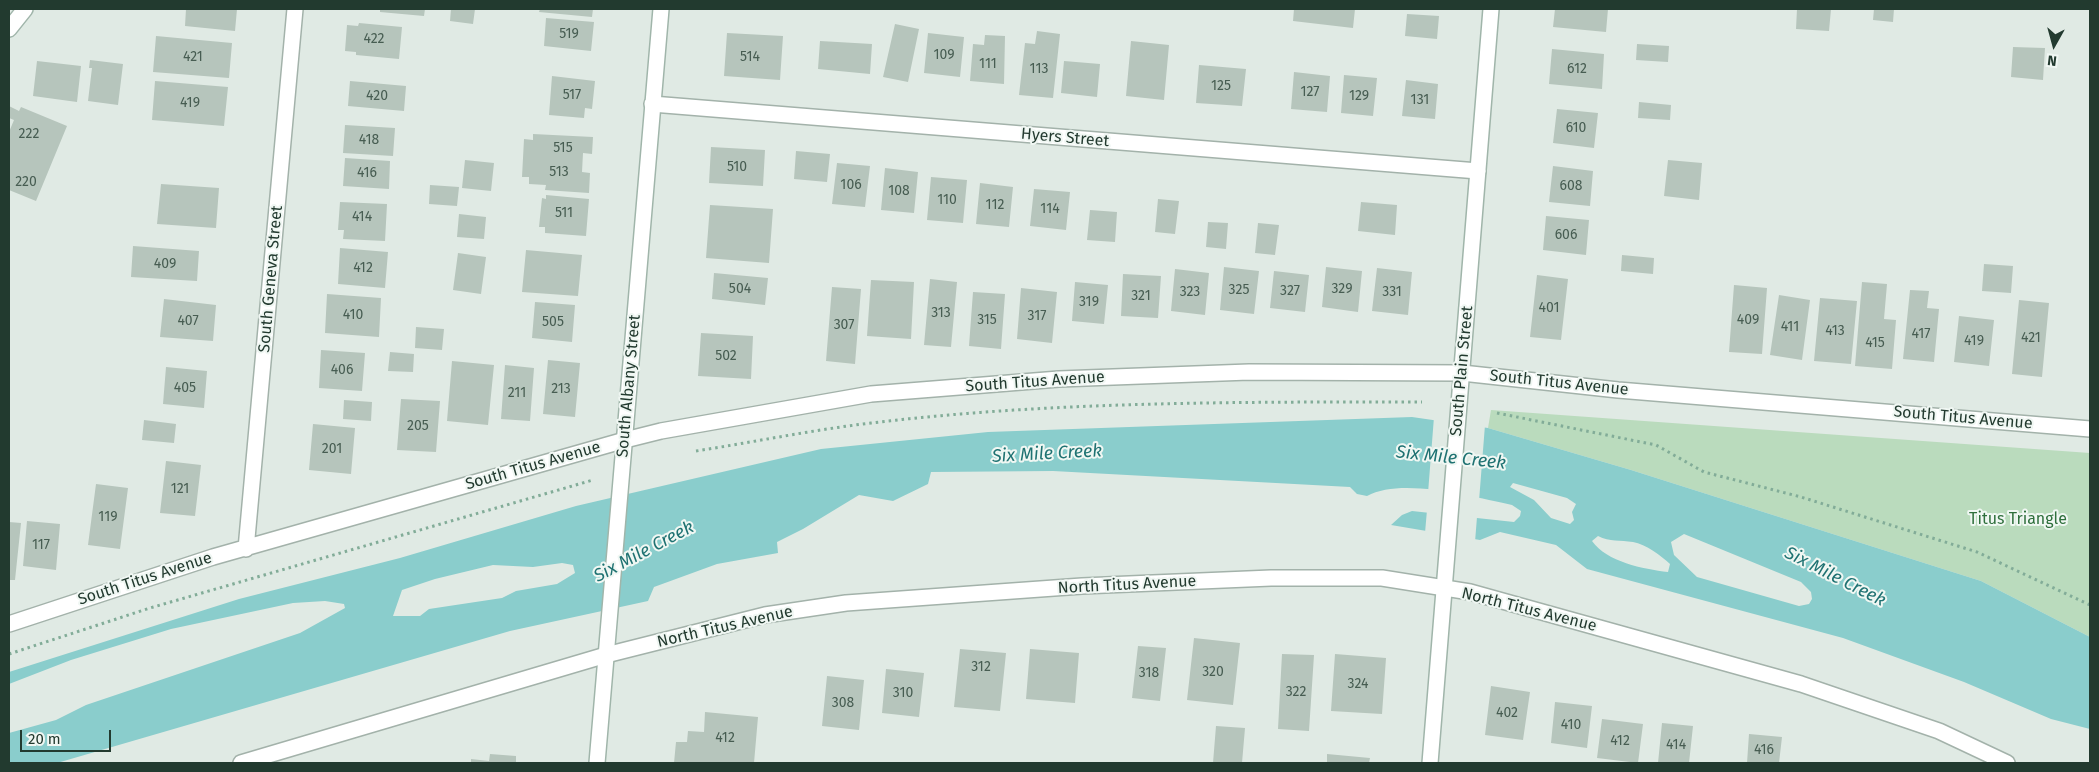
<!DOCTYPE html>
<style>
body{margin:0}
#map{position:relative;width:2099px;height:772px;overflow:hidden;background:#e0eae4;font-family:"Fira Sans",sans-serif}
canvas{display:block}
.frame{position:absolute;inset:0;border:10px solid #223a2f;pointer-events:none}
.north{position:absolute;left:2029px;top:20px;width:50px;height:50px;-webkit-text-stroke:4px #f0f7f3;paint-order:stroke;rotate:187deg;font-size:14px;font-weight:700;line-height:20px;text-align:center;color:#223a2f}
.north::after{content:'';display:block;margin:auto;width:18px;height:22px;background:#223a2f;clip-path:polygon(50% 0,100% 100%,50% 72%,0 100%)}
.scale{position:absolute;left:20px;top:730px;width:91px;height:22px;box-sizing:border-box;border:2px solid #223a2f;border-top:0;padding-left:6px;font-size:15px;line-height:18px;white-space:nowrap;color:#223a2f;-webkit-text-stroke:4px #f0f7f3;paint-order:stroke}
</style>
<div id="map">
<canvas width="2099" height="772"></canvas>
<div class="frame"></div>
<div class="north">N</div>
<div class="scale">20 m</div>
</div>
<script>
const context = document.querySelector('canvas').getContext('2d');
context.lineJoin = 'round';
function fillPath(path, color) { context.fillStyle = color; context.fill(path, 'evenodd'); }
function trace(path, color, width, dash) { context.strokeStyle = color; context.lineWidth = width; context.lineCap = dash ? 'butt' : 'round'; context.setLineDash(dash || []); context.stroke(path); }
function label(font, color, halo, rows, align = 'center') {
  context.font = font + ' "Fira Sans",sans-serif'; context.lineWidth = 4; context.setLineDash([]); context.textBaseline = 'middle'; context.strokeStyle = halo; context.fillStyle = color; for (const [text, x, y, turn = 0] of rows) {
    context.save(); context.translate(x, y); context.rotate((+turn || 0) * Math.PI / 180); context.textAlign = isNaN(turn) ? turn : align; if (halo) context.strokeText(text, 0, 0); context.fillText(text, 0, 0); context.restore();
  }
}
fillPath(new Path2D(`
 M1491 410 2090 453V637L1981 581 1631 470 1488 428Z`), '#badbbd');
fillPath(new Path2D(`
 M1412 417 1488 428 1631 470 1981 581 2090 637V729L2051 719 1964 682 1843 638 1587 569 1556 545 1500 532 1480 540 1391 525 1402 515 1412 511 1514 522 1520 516 1521 511 1512 505C1473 497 1402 477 1367 496L1357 494 1350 487 1053 471 931 472 928 484 893 501 859 495 803 529 777 542 778 553 717 564 654 587 648 601 510 631 57 763H9V733L56 720 86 705 300 633 345 608 344 604 325 601 293 603 171 629 71 660 9 684V672L239 599 400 558 576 506 821 449 988 432ZM1513 483 1567 498 1576 504 1572 512 1574 520 1570 524 1551 518 1534 500 1510 487ZM1684 534 1801 582 1811 592 1812 599 1809 604 1799 606 1697 577 1674 555 1671 542ZM1598 536C1610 542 1620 540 1633 542 1646 544 1661 556 1670 564L1668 572C1643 569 1607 562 1592 541ZM562 563 573 565 575 573 557 584 516 591 502 598 429 609 420 616H393L402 590 435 579 493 565 533 567Z`), '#8acdcc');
fillPath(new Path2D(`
 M1434 417 1485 425 1479 501 1428 493Z
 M1427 510 1477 517 1475 542 1425 533Z`), '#e0eae4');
fillPath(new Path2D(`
 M186 9H237L235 31 185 26Z
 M380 9H425L424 16 380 12Z
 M451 9H475L473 24 450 21Z
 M540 9H593L592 17 539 12Z
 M1294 9H1355L1353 28 1293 21Z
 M1555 9H1608L1606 32 1553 27Z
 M1797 9H1831L1829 31 1796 29Z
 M1874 9H1894L1893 22 1873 20Z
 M1407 14 1439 16 1437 39 1405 36Z
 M546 18 594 22 591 51 544 46Z
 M359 23 402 27 399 59 356 55V52L345 51 347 25 358 26Z
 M895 24 919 29 908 82 883 77Z
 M1037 31 1060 34 1053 98 1019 95 1025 43 1035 44Z
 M727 33 783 36 780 80 724 76Z
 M928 33 964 37 960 77 924 73Z
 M985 35 1005 36 1004 84 970 81 973 44 984 45Z
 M156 36 232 43 229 78 153 72Z
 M820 41 872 44 870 74 818 69Z
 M1131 41 1169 45 1164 100 1126 96Z
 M1637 44 1669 46 1668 62 1636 60Z
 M2013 47 2045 48 2043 80 2011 77Z
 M1552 49 1604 54 1602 89 1549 84Z
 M90 60 123 64 118 105 88 101 92 68H89Z
 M37 61 81 66 77 102 33 96Z
 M1064 61 1100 64 1097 97 1061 93Z
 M1199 65 1246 69 1242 106 1196 103Z
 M1294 72 1330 76 1327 112 1291 109Z
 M1344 75 1377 78 1373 116 1341 113Z
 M552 76 595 81 592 109 585 108 584 118 549 115Z
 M1406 80 1438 84 1435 119 1402 116Z
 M155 81 228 87 224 126 152 120Z
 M350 81 406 86 404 111 348 106Z
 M1639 102 1671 105 1670 120 1638 118Z
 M9 106 19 111 21 107 67 126 36 201 9 190V132L14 120 9 118Z
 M1557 109 1598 113 1594 148 1553 143Z
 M345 125 395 128 393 156 343 153Z
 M533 134 593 137 592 154 583 153 582 172 590 173 589 193 545 190 546 185 529 184V177H522L524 139 533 140Z
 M711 147 765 150 763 186 709 183Z
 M796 151 830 154 827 182 794 179Z
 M345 158 390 161 389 189 343 186Z
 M465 160 494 163 491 191 462 188Z
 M1668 160 1702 163 1699 200 1664 196Z
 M837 163 870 166 865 207 832 204Z
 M1553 166 1593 171 1590 206 1549 202Z
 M885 168 918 172 914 213 881 210Z
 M931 177 967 180 963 223 927 220Z
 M980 183 1013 187 1009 227 976 224Z
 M161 184 219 188 216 228 157 224Z
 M430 185 459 187 457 206 429 204Z
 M1034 189 1070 192 1066 230 1030 226Z
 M546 195 589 199 586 236 545 233V227H539L542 198 546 199Z
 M1158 199 1179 201 1175 234 1155 232Z
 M340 202 387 204 385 241 343 239 344 230H338Z
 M1361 202 1397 205 1395 235 1358 231Z
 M710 205 773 209 769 263 706 258Z
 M1090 210 1117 212 1115 242 1087 240Z
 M459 214 486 217 484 239 457 237Z
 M1546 216 1589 220 1586 255 1543 250Z
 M1208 222 1228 223 1226 249 1206 247Z
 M1258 223 1279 225 1275 255 1255 253Z
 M133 246 199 251 197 281 131 277Z
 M340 248 388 252 385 288 338 284Z
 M526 250 582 255 578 296 522 292Z
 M458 253 486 257 481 294 453 290Z
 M1622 255 1654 258 1653 274 1621 271Z
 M1984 264 2013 266 2011 293 1982 291Z
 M1224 267 1259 271 1254 314 1220 310Z
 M1326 267 1362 271 1358 312 1322 307Z
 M1377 268 1412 272 1408 315 1372 311Z
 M1175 269 1209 273 1205 315 1171 311Z
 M1274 271 1309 275 1305 312 1270 308Z
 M714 273 768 278 765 305 712 299Z
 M1123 274 1161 276 1158 318 1121 316Z
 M1537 275 1568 279 1561 340 1530 337Z
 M930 279 957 282 951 347 924 345Z
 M871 280 914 282 911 339 867 336Z
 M1075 282 1108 285 1104 324 1072 321Z
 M1862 282 1887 284 1884 319 1896 320 1892 369 1855 366Z
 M1734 285 1767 288 1762 354 1729 352Z
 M832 287 861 289 855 364 826 361Z
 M1021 288 1057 292 1052 343 1017 339Z
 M1910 290 1929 291 1927 308 1939 309 1934 362 1903 359Z
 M973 292 1005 294 1001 349 969 346Z
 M327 294 381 298 379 337 325 333Z
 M1779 295 1810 300 1802 360 1770 355Z
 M1820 298 1857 301 1851 364 1814 361Z
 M164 299 216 305 213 341 160 337Z
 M2019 300 2049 303 2042 377 2012 374Z
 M535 302 575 305 572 342 532 338Z
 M1959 316 1994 320 1989 366 1954 362Z
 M416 327 444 329 442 350 415 348Z
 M701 333 753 336 751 379 698 376Z
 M321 350 365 353 362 391 319 388Z
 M390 352 414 354 413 372 388 371Z
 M548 360 580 363 575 417 543 414Z
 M452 361 494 365 488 425 447 421Z
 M505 365 534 368 530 421 501 419Z
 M166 367 207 371 204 408 163 404Z
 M401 399 440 401 436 452 397 450Z
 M344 400 372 402 371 421 343 419Z
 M144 420 176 424 174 443 142 440Z
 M313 424 355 428 351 474 309 470Z
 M166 461 201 465 195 516 160 513Z
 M96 484 128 488 120 549 88 545Z
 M27 521 60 524 56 570 23 566Z
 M9 522 21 523 15 580H9Z
 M1194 638 1240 643 1233 705 1187 700Z
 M1138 646 1166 648 1160 701 1132 698Z
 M960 649 1006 653 1000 711 954 707Z
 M1030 649 1079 653 1075 703 1026 699Z
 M1282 654 1314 655 1309 731 1278 729Z
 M1335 654 1386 658 1382 714 1331 711Z
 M886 669 924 673 919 717 882 713Z
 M827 676 864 680 859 730 822 726Z
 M1491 686 1530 692 1523 740 1485 735Z
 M1555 702 1592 706 1587 748 1551 743Z
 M705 712 758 717 754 763H674L676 742H687L688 731 704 732Z
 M1602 719 1643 724 1638 763 1597 758Z
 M1662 723 1693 726 1689 763H1658Z
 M1216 726 1245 728 1242 763H1213Z
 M1749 734 1782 737 1779 763H1747Z
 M490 754 516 756V763H471V759L489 761Z
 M1327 754 1370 758 1369 763H1327Z`), '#b6c5bc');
const street = new Path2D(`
 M652 104 1478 171
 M246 549 295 9
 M9 624 213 557 625 440 661 431 871 394 1059 379 1249 372 1462 373 1618 390 2090 429
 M241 763 606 655 765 615 846 603 1082 586 1271 578H1382L1470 592 1801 684 1939 731 2007 763`);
const secondary = new Path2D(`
 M9 29 25 9
 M597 763 661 9
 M1430 763 1491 9`);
trace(street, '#a3b2aa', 18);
trace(secondary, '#a0b5aa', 18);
trace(new Path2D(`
 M1497 413 1656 445 1704 472 1801 497 1977 552 2090 605
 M696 451C754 442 812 430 871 423 1054 401 1239 402 1422 402
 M9 654 150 608 593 480`), '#82ac98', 3, [2.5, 4]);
trace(street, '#fff', 15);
trace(secondary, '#fff', 15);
label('14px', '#475d52', null, [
 ["519",569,34],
 ["422",374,39],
 ["109",944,55],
 ["421",193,57],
 ["514",750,57],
 ["111",988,64],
 ["113",1039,69],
 ["612",1577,69],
 ["125",1221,86],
 ["127",1310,92],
 ["517",572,95],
 ["420",377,96],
 ["129",1359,96],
 ["131",1420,100],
 ["419",190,103],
 ["610",1576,128],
 ["222",29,134],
 ["418",369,140],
 ["515",563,148],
 ["510",737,167],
 ["513",559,172],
 ["416",367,173],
 ["220",26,182],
 ["106",851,185],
 ["608",1571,186],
 ["108",899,191],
 ["110",947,200],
 ["112",995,205],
 ["114",1050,209],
 ["511",564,213],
 ["414",362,217],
 ["606",1566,235],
 ["409",165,264],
 ["412",363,268],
 ["504",740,289],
 ["329",1342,289],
 ["325",1239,290],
 ["327",1290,291],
 ["323",1190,292],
 ["331",1392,292],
 ["321",1141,296],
 ["319",1089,302],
 ["401",1549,308],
 ["313",941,313],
 ["410",353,315],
 ["317",1037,316],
 ["315",987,320],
 ["409",1748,320],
 ["407",188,321],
 ["505",553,322],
 ["307",844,325],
 ["411",1790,327],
 ["413",1835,331],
 ["417",1921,334],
 ["421",2031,338],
 ["419",1974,341],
 ["415",1875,343],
 ["502",726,356],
 ["406",342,370],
 ["405",185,388],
 ["213",561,389],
 ["211",517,393],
 ["205",418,426],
 ["201",332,449],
 ["121",180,489],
 ["119",108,517],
 ["117",41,545],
 ["312",981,667],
 ["320",1213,672],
 ["318",1149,673],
 ["324",1358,684],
 ["322",1296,692],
 ["310",903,693],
 ["308",843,703],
 ["402",1507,713],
 ["410",1571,725],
 ["412",725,738],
 ["412",1620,741],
 ["414",1676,745],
 ["416",1764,750]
]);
label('16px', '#223a2f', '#f0f7f3', [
 ["Hyers Street",1065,138,5],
 ["South Geneva Street",271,279,-85],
 ["South Plain Street",1462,371,-85],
 ["South Titus Avenue",1035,382,-4],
 ["South Titus Avenue",1559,383,6],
 ["South Albany Street",629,386,-85],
 ["South Titus Avenue",1963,418,5],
 ["South Titus Avenue",533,466,-16],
 ["South Titus Avenue",145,579,-18],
 ["North Titus Avenue",1127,585,-3],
 ["North Titus Avenue",1529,610,14],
 ["North Titus Avenue",725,627,-13]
]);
label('16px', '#2e6f3c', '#f0f7f3', [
 ["Titus Triangle",2018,520]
]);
label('italic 18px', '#1f7272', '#f0f7f3', [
 ["Six Mile Creek",1047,454,-3],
 ["Six Mile Creek",1451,458,6],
 ["Six Mile Creek",644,552,-28],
 ["Six Mile Creek",1835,577,27]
]);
</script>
